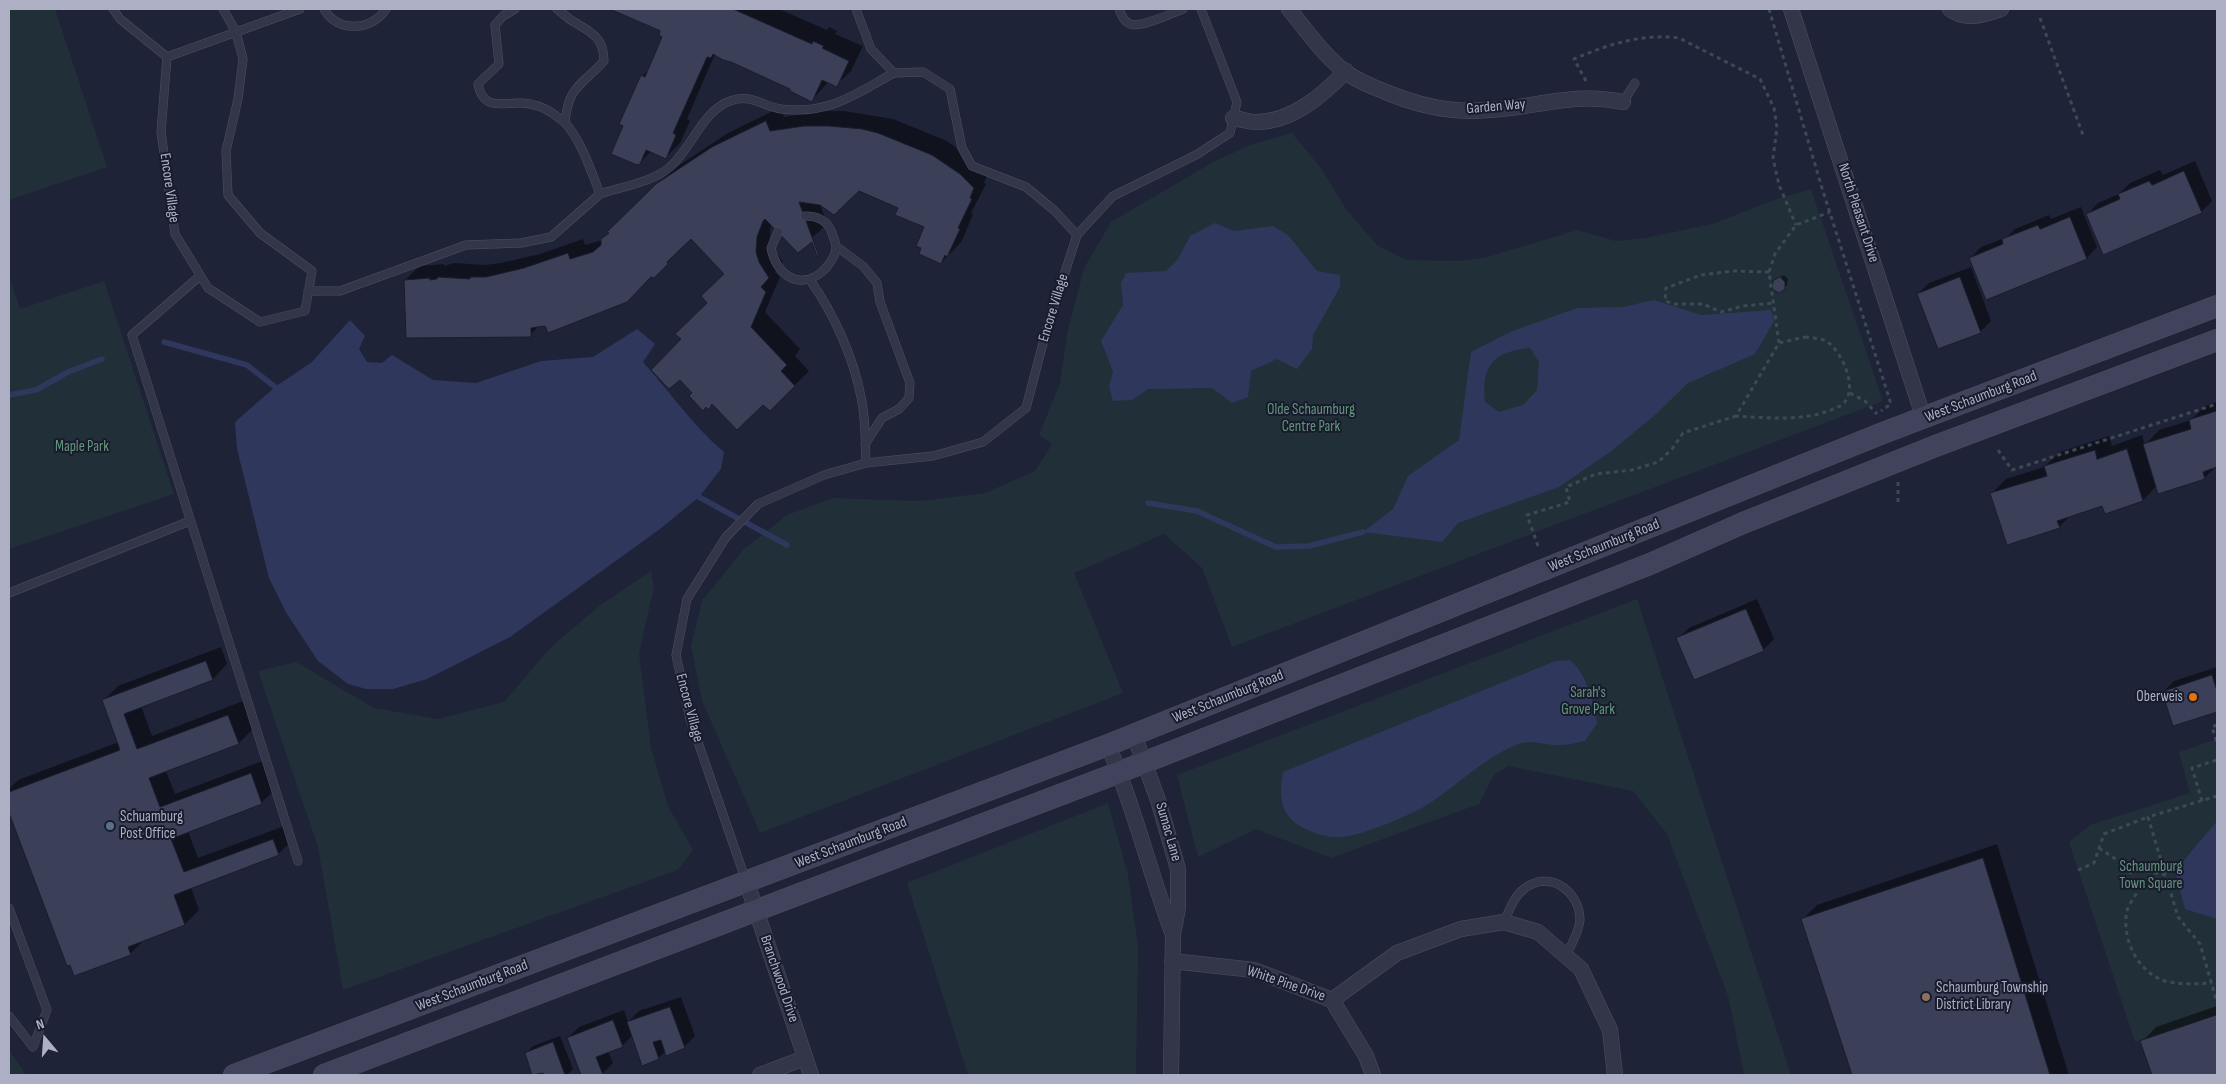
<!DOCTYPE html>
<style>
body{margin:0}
#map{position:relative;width:2226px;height:1084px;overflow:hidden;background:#1f2337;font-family:"Sofia Sans Condensed",sans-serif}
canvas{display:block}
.frame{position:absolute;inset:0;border:10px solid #adb0c5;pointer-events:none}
.north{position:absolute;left:20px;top:1014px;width:50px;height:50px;-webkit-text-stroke:4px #181b2c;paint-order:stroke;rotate:342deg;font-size:14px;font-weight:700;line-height:20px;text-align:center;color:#adb0c5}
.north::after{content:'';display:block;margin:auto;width:18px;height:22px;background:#adb0c5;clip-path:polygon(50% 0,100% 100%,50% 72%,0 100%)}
</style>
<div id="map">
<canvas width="2226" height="1084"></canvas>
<div class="frame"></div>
<div class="north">N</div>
</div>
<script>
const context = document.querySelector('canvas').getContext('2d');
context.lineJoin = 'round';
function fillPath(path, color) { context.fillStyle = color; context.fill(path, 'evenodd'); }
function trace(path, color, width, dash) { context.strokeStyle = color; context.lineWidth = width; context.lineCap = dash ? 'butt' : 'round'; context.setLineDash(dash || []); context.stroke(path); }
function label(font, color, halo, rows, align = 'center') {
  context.font = font + ' "Sofia Sans Condensed",sans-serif'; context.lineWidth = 4; context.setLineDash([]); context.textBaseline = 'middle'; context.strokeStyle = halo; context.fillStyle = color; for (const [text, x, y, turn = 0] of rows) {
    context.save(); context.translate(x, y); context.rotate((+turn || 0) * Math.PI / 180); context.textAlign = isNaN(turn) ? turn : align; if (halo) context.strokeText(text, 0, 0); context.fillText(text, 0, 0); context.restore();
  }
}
fillPath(new Path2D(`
 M9 9H55L107 167 9 200Z
 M1292 133 1321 168 1346 209 1377 245 1407 260 1459 261 1487 257 1577 230 1616 241 1645 238 1712 224 1777 199 1811 189 1883 401 1232 647 1202 568 1164 534 1074 573 1123 693 760 833 702 701 691 646 702 601 744 549 787 515 832 498 920 501 985 493 1035 471 1052 444 1039 435 1060 383 1067 334 1084 268 1111 222 1213 162 1250 145Z
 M9 275 20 309 104 281 174 494 9 549Z
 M651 571 654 587 639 654 651 748 668 806 693 850 678 870 343 990 318 847 258 671 296 662 374 708 438 719 504 702 552 646 602 604Z
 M1637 599 1791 1075H1744L1728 996 1667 834 1633 791 1508 766 1494 775 1479 804 1331 858 1256 829 1198 857 1177 775Z
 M2217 739V1014L2135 1042 2069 842 2090 825 2190 793 2179 752Z
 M1108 803 1128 875 1138 945 1136 1075H968L907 883Z
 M9 1050 22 1068 25 1075H9Z`), '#212f38');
fillPath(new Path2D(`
 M1215 223 1234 231 1273 226 1288 235 1317 271 1340 275V287L1313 335 1312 349 1297 369 1277 359 1251 371 1248 397 1232 403 1212 388 1148 389 1132 400 1113 401 1109 387 1113 371 1101 341 1123 305 1121 283 1126 273 1166 271 1178 259 1190 236Z
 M1654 300 1701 315 1771 310 1774 321 1755 354 1688 383 1655 415 1610 452 1559 487 1458 523 1442 542 1363 532 1393 509 1408 476 1459 440 1471 352 1510 332 1577 308 1623 307ZM1530 348 1539 362 1537 390 1523 405 1499 412 1485 402C1481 365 1493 352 1530 348Z
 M350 320 365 336 359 349 367 362 382 363 392 355 433 380 476 383 541 361 593 357 637 329 655 344 643 362C670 392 693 426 724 452L721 469 699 497 660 529 510 637 427 679 393 689H366L348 684 318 661 287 614 269 578 237 449 235 422 275 387 312 362Z
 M1570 660C1587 675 1594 701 1597 723L1585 741C1578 742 1570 745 1562 745 1543 746 1530 737 1511 747 1482 761 1459 783 1433 801 1417 813 1361 836 1342 837 1327 838 1315 834 1302 827 1279 815 1279 794 1283 772L1555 661Z
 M2217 821V919L2185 909 2175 871Z`), '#30375d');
fillPath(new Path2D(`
 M613 9H779L827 30 829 27 837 31 835 34 863 46 851 71 836 85 828 82 812 100 792 88 715 54 687 119 690 121 680 143 666 157 651 151 640 163 642 76 650 69 664 36 662 31Z
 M781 107 784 117 819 111H844L893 119 947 141 983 168 988 173 984 183 986 184 971 213 973 214 962 241 941 263 926 226 900 207 859 189 820 204 827 224 798 251 771 223 770 237 773 247 783 262 775 272 780 277 765 312 800 349 795 356 809 371 770 410 763 403H714L709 408 694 393 683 339 725 274 691 237 654 277 651 275 540 325 530 335 405 280 420 266 444 264V266L454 263 485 265 501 263 540 254 583 239 585 245 602 240 672 170 728 133Z
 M2195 161 2212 201 2201 212 2088 214 2098 203 2119 194 2130 183 2160 170 2163 175Z
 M2081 207 2097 247 2087 258 1987 298 1970 258 1981 247 2007 237 2015 229 2049 215 2051 219Z
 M1971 267 1991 321 1980 332 1918 294 1929 283Z
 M1784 275 1788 279 1787 285 1784 288 1774 281Z
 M2217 402V466L2204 478 2157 486 2143 500 2106 512 2103 504 2071 515 2059 527 1992 493 2006 479 2044 467 2060 452 2109 436 2112 446 2142 435 2145 445 2159 430 2191 420 2205 406Z
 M1757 599 1774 639 1763 650 1678 638 1689 628Z
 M221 647 227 664 213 679 141 706 152 736 243 701 253 729 239 743 166 771 175 794 265 760 276 789 261 803 188 831 198 858 287 825 293 840 278 854 191 887 199 910 185 924 144 940 130 954 67 965 9 809V789L18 780 119 742 103 701 118 686Z
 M2217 667V711L2174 724 2163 692 2174 681Z
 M1997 844 2069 1075H1853L1803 919 1817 905Z
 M681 997 695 1036 684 1047 666 1051 658 1058 633 1035 622 1046 608 1051 613 1063 602 1074 582 1075 568 1038 579 1027 624 1010 628 1022 639 1011Z
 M2217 1006V1075H2154L2142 1042 2156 1027Z
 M560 1036 573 1069 567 1075H546L544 1071 533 1075 526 1053 533 1046Z`), '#0007');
trace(new Path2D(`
 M164 342 247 365 275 387
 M9 395 36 390 68 372 102 359
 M699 497 787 545
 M1148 503 1197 511 1276 547 1309 546 1363 532`), '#30375d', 5.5);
const building = new Path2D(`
 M610 9H733L812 44 813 41 824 46 822 48 849 61 837 87 822 80 812 102 790 91V89L731 62 723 60 713 54 711 58 707 57 673 133 676 135 666 159 646 150 640 164 637 165 611 154 623 126 619 124 641 75 645 77 662 37 659 35 660 31Z
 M766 121 770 131 804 126H829L862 129 878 133 932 155 960 174 974 188 970 198 972 199 958 228 960 229 947 257 945 255 941 264 919 254 921 248 916 246 924 227 895 215 898 208 859 191 834 215 820 205 799 202 819 256H817L812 242 798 253 765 219 763 221 757 237 756 252 759 262 769 278 761 287 766 292 751 327 787 365 781 371 795 386 770 411 763 405 737 430 712 404 709 410 706 407 703 411 689 396 692 393 680 380 669 389 651 370 681 339 675 334 707 303 701 296 724 274 691 239 667 262 668 264 654 278 651 277 627 302 548 333 545 326 531 328V337L406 338 404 280 430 278V280L437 279 438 277 470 279V277H486L524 268 568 253 570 259 593 252 601 245V239L609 233 607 232 656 184 712 147Z
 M2184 171 2202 213 2103 255 2086 214 2120 199 2118 194 2149 181 2152 185Z
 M2070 217 2087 259 1986 300 1969 258 2003 244 2002 239 2038 225 2040 229Z
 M1780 277 1785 282V289L1779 293 1772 289 1773 281Z
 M1960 277 1981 333 1938 349 1917 294Z
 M2217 411V467L2203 472 2205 479 2158 494 2143 444 2191 429 2189 420Z
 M2127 449 2143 501 2105 514 2102 506 2057 521 2060 528 2007 545 1990 493 2047 476 2044 466 2095 450 2097 459Z
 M1746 609 1764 651 1694 680 1676 638Z
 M206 661 213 680 124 714 137 749 228 715 239 744 149 778 160 807 251 773 262 804 171 839 184 872 273 839 279 855 174 895 185 925 128 947 131 955 74 976 70 965 67 966 9 813V792L120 750 102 700Z
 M2212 675 2217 691V712L2173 726 2162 692Z
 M1983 858 2050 1075H1852L1801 919Z
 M670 1007 685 1048 666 1056 661 1040 653 1042 659 1059 642 1066 627 1022Z
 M2217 1015V1075H2152L2140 1041Z
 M613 1020 623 1047 596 1057 603 1075H581L567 1038Z
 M553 1042 565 1075H544L543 1073 532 1075 525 1053Z`);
fillPath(building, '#3b4058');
trace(building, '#1a1d2e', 1);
const lane = new Path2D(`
 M113 9 120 19 167 57 161 132 175 234 208 288 260 322 305 311 312 271 260 233 228 195 226 151 238 99 243 59 236 32 223 9
 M324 9C337 33 372 31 386 9
 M557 9C563 13 569 20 576 23 593 33 604 39 604 61 582 85 568 86 565 123
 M856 9 871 49 894 73 923 72 950 89 962 148 972 166 1026 187 1055 211 1077 235
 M1119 9C1121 15 1124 22 1130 24 1141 28 1172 13 1183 9
 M167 57 300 9
 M1623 102 1635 83
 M600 194C621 187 653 182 670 167 693 147 701 112 730 101 750 93 762 106 781 109 829 115 855 94 894 73
 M778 232 771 248C777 278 803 292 826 268 831 262 836 255 836 247 836 243 833 237 832 233 828 220 816 216 805 216
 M836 246 863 266 877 283 880 302 910 383 909 398 899 409 882 418 865 444
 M200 276 132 335 298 861
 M810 280C834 314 853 356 861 397 866 418 865 441 866 463
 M308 291H340L466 245 521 243 551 237 600 194C592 173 580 137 564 122 555 114 542 106 530 104 507 99 484 115 478 84L499 64 495 25 503 16 515 9
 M9 593 190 521
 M746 881 690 719 676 655 687 599 726 537 758 504 824 475 866 463 933 456 983 442 1026 408 1047 328 1077 235 1113 196 1196 155 1230 133 1237 102 1201 9
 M9 908 47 1010 33 1047
 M1504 922C1509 911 1514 896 1524 889 1549 869 1580 891 1580 920 1579 932 1571 945 1566 956
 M9 1016 33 1047`);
const street = new Path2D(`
 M1289 9C1307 31 1326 59 1350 75 1362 83 1376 88 1388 93 1435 112 1468 114 1518 107 1557 101 1584 94 1623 102
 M1791 9 1924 419
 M1950 9C1966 21 1983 15 2001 9
 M1233 118C1241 119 1249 122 1256 122 1292 122 1323 95 1346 71
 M1134 735 1158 800 1178 869V908L1173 934 1171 1075
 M1108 745C1134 806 1149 870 1172 932
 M747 883 811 1075
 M1172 961 1254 970 1332 1000 1397 953 1461 929 1504 922 1538 932 1581 969 1610 1030 1615 1075
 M1332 1000 1366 1056 1373 1075
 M760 1075 805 1058`);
const secondary = new Path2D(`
 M234 1075 1108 745 1883 433 2217 306
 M324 1075 1120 772 1650 564 1743 523 1933 447 2217 340`);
trace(lane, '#4d5063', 9);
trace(street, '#4d5063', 16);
trace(secondary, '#4d5063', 22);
trace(new Path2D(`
 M1769 9 1822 188 1891 404 1881 411
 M2040 18 2083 135
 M1586 81 1574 59C1606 45 1643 33 1679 38L1760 79 1774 108 1777 128 1773 158 1779 185 1796 225
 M1769 272 1733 271 1701 275 1666 288 1665 301 1674 304H1703L1721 312 1743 306 1773 303
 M1805 337C1811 338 1818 338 1824 340 1842 348 1863 396 1838 407 1807 422 1770 418 1736 416L1779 343Z
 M1779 343 1769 272 1775 254 1796 225 1830 212
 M1850 393 1865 401 1877 414
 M1998 450 2012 470 2217 404
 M1898 482V502
 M1538 546 1527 515 1570 502 1566 487 1596 474 1632 470 1658 462 1672 449 1683 433 1736 416
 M2217 725 2212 727 2217 743
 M2217 796 2148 817 2178 917 2200 944 2217 1002
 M2202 801 2192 768 2217 760
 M2099 848 2129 868
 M2078 870 2094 863 2104 834 2148 817
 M2166 875 2129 868 2136 894C2133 899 2128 906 2127 911 2121 938 2138 973 2165 981 2180 985 2196 984 2212 983`), '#3b4b53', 3, [4, 4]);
trace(lane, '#333648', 8);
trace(street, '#333648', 15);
trace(secondary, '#40435b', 21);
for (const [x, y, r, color] of [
 [2193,697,5,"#e8710a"],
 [110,826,5,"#5c6f8a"],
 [1926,997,5,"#8d6e63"]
]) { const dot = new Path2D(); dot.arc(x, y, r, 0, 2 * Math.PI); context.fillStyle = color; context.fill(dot); trace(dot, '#181b2c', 2); }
label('15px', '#adb0c5', '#181b2c', [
 ["Garden Way",1496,107,-5],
 ["Encore Village",169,188,82],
 ["North Pleasant Drive",1858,213,72],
 ["Encore Village",1054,308,-73],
 ["West Schaumburg Road",1981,397,-21],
 ["West Schaumburg Road",1604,546,-22],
 ["West Schaumburg Road",1228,697,-22],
 ["Encore Village",689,708,75],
 ["Sumac Lane",1168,832,74],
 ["West Schaumburg Road",851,843,-21],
 ["Branchwood Drive",779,979,71],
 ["White Pine Drive",1286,984,19],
 ["West Schaumburg Road",472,986,-21]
]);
label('15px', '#64957c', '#181b2c', [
 ["Olde Schaumburg",1311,410],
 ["Centre Park",1311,427],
 ["Maple Park",82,447],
 ["Sarah's",1588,693],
 ["Grove Park",1588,710],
 ["Schaumburg",2151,867],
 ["Town Square",2151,884]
]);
label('15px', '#adb0c5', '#181b2c', [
 ["Oberweis",2183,697,"right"],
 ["Schuamburg",120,817],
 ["Post Office",120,834],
 ["Schaumburg Township",1936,988],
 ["District Library",1936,1005]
], 'left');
</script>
